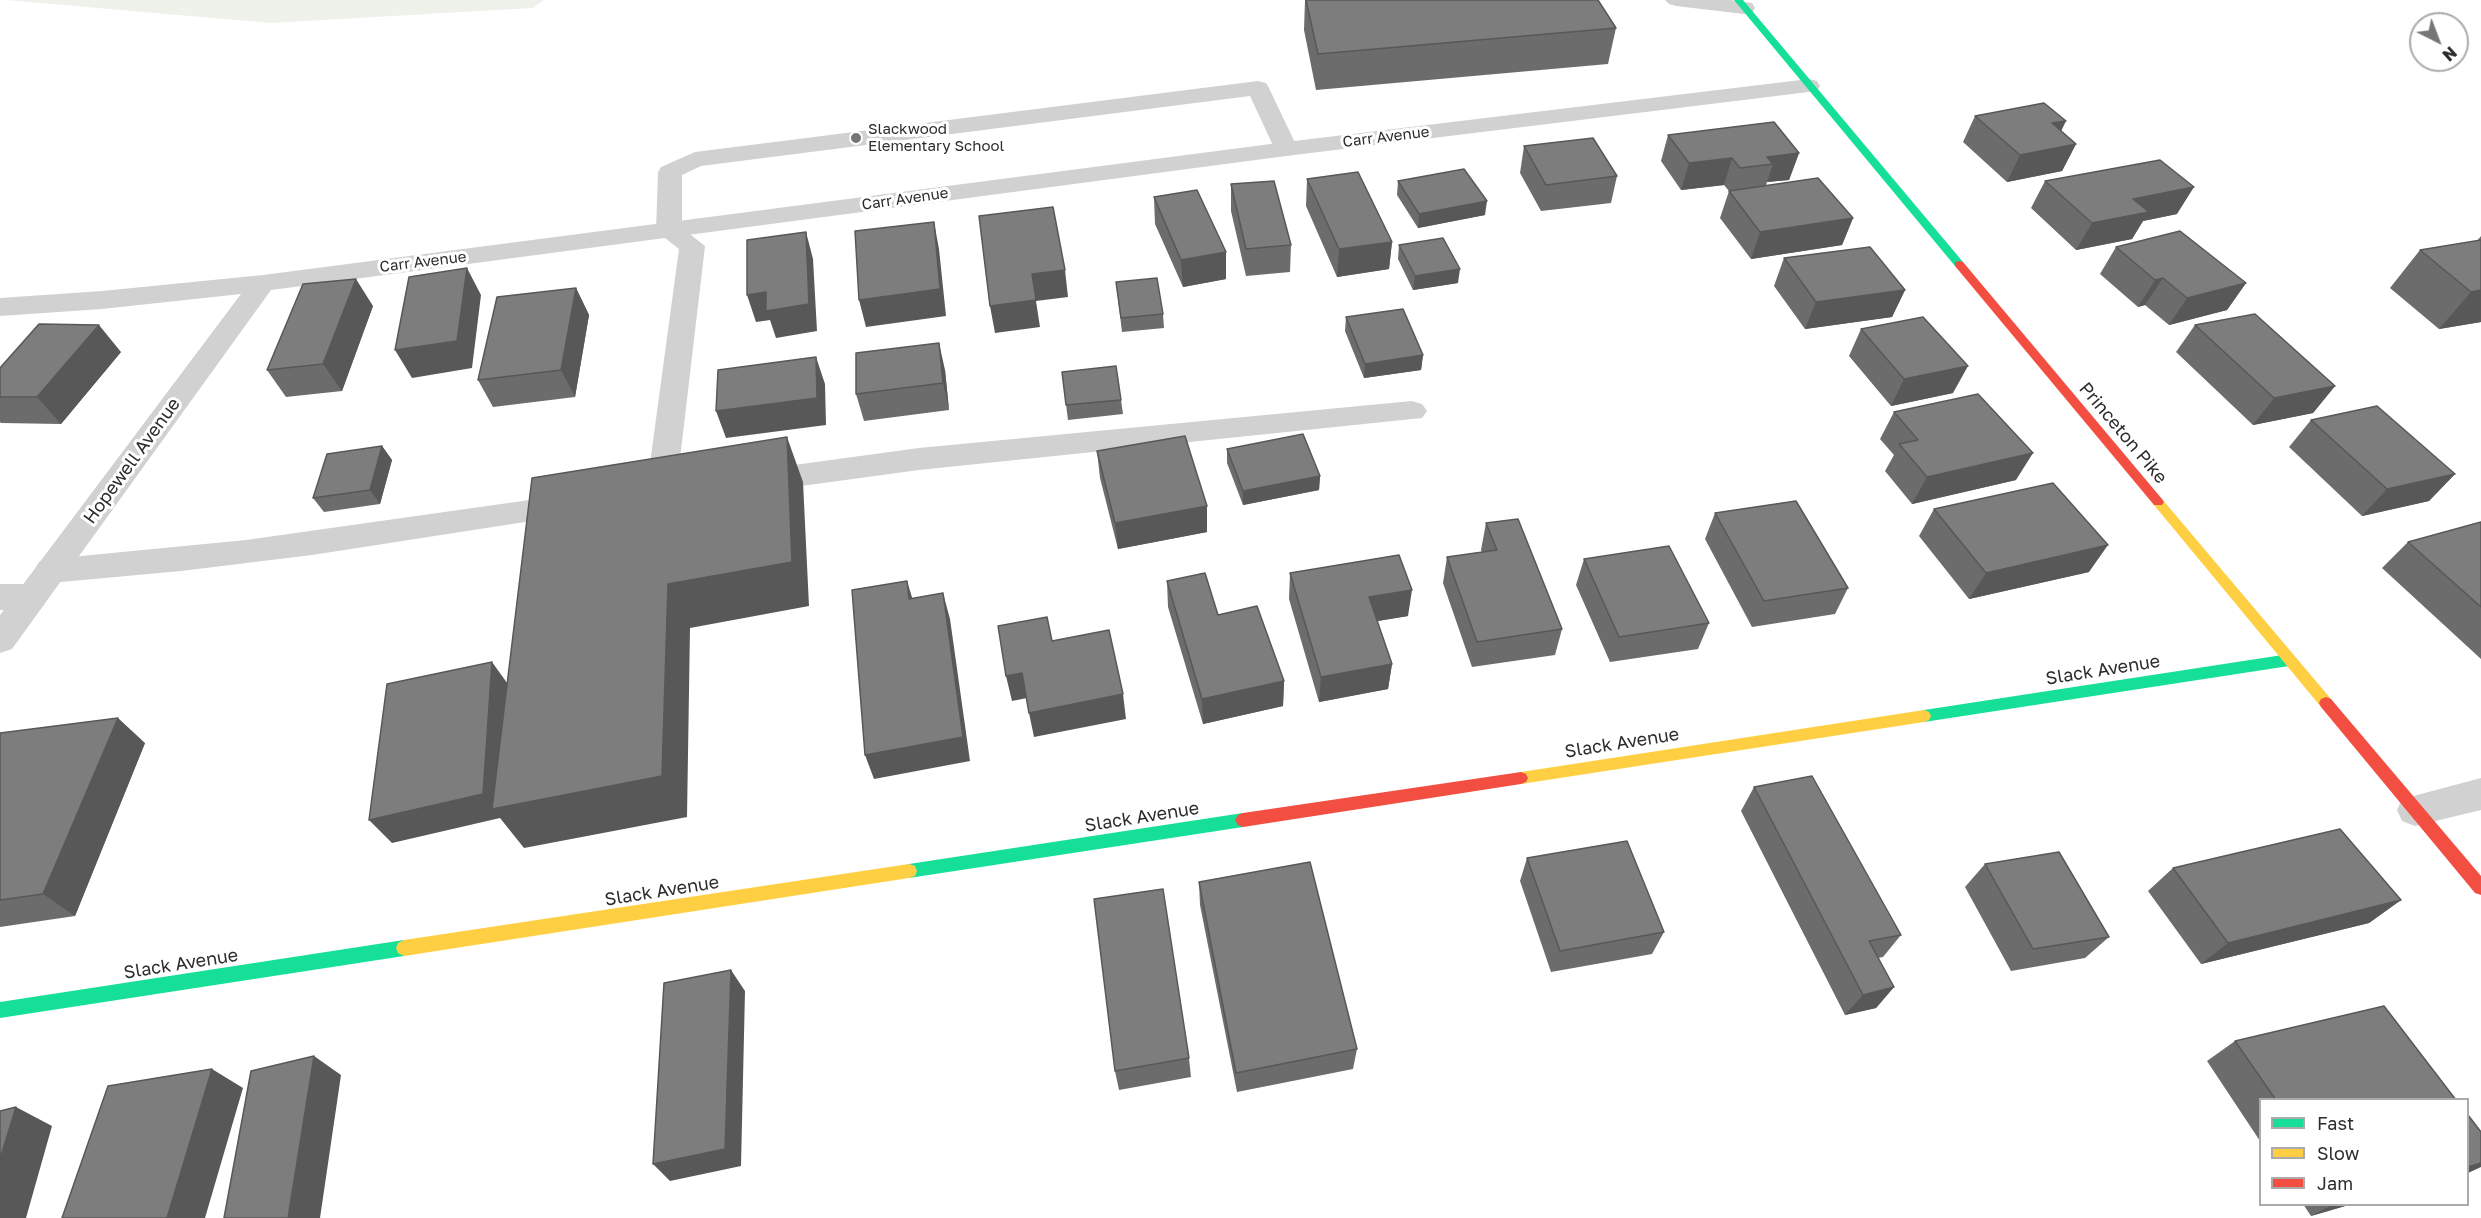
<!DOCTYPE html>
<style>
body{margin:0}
#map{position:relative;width:2481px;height:1218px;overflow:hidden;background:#fff;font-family:"Golos Text",sans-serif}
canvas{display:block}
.legend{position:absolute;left:2259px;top:1098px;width:210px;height:108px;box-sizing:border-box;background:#fff;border:2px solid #ababab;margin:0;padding:8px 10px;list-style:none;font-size:18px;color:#2c2c2c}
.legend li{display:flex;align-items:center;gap:12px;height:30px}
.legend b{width:30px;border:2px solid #ababab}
.north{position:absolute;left:2409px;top:12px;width:60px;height:60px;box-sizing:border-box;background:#fff;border:2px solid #ababab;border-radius:50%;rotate:138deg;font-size:16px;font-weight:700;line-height:24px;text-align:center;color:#2c2c2c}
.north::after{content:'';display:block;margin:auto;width:21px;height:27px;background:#767676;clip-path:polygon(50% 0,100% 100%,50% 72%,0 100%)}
</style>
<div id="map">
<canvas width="2481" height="1218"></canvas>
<ul class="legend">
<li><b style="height:8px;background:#16e098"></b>Fast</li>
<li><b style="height:8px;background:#ffcf43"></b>Slow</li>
<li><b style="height:8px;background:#f24e42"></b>Jam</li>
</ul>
<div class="north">N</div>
</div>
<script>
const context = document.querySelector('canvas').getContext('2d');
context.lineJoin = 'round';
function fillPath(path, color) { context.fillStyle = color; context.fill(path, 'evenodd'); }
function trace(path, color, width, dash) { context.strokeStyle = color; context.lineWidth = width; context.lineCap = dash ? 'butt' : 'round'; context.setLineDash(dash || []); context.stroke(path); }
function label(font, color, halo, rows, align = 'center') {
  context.font = font + ' "Golos Text",sans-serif'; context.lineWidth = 6; context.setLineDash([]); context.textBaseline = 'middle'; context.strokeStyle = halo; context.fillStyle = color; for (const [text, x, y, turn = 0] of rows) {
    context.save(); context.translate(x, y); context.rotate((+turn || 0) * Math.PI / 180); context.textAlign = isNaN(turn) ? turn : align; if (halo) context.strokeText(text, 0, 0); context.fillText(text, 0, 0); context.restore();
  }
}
fillPath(new Path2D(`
 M6 0H544L533 8 270 23Z`), '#eff2eb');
fillPath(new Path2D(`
 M1665 0H1730L1752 3 1755 8 1752 13 1744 14 1676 6 1669 4Z
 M1258 81 1266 83 1269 88 1298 149 1295 154 1286 156 1277 154 1250 96 701 166 682 175V228L705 246 676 493 672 501 661 504 650 501 646 493 679 249 656 231 658 172 661 167 695 152Z
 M1412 401 1422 404 1427 411 1422 418 919 470 757 492 746 489 742 481 746 473 757 470 919 448Z
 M572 494 583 497 587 505 583 513 312 555 181 571 50 583 39 580 34 571 39 562 50 559 246 540Z
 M0 584H31L43 588 47 597 43 606 31 610H0Z`), '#d1d1d1');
fillPath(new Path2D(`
 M1809 79 1817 81 1820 86 1817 91 1286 156 271 290 12 649 0 653V615L241 294 102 309 0 316V298L102 291 263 275 1286 142Z
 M2481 778V810L2415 826 2402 821 2397 810 2402 799Z`), '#d1d1d1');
fillPath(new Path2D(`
 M1734 0H1743L1963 262V266H1955Z
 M2289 654 2294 656 2296 660 2294 664 2289 666 1924 722 1919 720 1917 716 1919 712 1924 710Z
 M1243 813 1248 815 1251 820 1248 825 1243 827 909 878 903 876 901 871 903 866 909 864Z
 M404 940 410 943 412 948 410 953 404 956 0 1018V1002Z`), '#16e098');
fillPath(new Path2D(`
 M2158 497 2162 499 2331 699 2333 703 2331 707 2326 709 2321 707 2154 505 2152 502 2154 499Z
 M1924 710 1929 712 1931 716 1929 720 1924 722 1521 784 1516 782 1514 778 1516 774 1521 772Z
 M909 864 915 866 917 871 915 876 909 878 404 956 398 953 396 948 398 943 404 940Z`), '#ffcf43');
fillPath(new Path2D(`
 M1959 261 1963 262 2162 499 2164 502 2162 505H2154L1955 266V262Z
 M2326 697 2331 699 2481 876V895L2475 893 2321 707 2319 703 2321 699Z
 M1521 772 1526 774 1528 778 1526 782 1521 784 1243 827 1238 825 1235 820 1238 815 1243 813Z`), '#f24e42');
fillPath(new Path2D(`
 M1305 0H1598L1616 28 1608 64 1316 90 1304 30Z
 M1975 116 2061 131 2076 144 2062 171 2007 182 1963 142Z
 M1668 135 1799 153 1789 180 1767 182 1766 186 1853 218 1842 245 1751 259 1720 218 1729 191 1724 185 1681 190 1661 161Z
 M1524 146 1617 176 1611 203 1541 211 1520 173Z
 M1307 179 1392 242 1389 269 1337 277 1306 206Z
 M1398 181 1485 215 1418 228 1397 195Z
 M2045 181 2177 214 2143 221 2132 239 2076 250 2031 208Z
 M1231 184 1291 245 1290 272 1246 276 1231 211Z
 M1154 197 1226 252V279L1183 287 1155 224Z
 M2481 236V322L2439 329 2390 288 2420 250 2477 241Z
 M1399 245 1458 283 1413 290 1398 259Z
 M2116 247 2246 283 2227 310 2169 325 2145 305 2138 307 2100 274Z
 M1784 258 1905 290 1892 317 1805 329 1774 286Z
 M1116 282 1163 314 1164 328 1122 332Z
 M576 288 589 315 575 397 493 407 478 380Z
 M373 306 342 391 286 397 267 370Z
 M1346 317 1423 355 1421 370 1364 378 1345 331Z
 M2195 325 2335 386 2313 413 2253 425 2176 352Z
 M1861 329 1953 393 1891 406 1849 356Z
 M121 352 61 424 1 423 0 422V368Z
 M945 370 949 410 864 421 856 394Z
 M1062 372 1121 400 1123 414 1068 420Z
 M1894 412 2016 480 1912 504 1885 471 1894 455 1880 439Z
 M2311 420 2455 474 2429 501 2362 516 2289 447Z
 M382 446 392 460 380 504 324 512 313 498Z
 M1227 449 1320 476 1319 490 1243 505 1227 463Z
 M1097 451 1207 532 1118 549 1100 478Z
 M1934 509 2089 572 1969 599 1919 536Z
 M1715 513 1848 588 1835 614 1752 627 1705 539Z
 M2481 522V659L2382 568 2408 542Z
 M1486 523 1562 629 1555 655 1472 667 1443 583 1447 557 1482 552 1481 550Z
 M1584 559 1709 623 1698 649 1610 662 1576 585Z
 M1290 573 1408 616 1377 621 1392 664 1388 689 1319 702 1289 599Z
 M1167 581 1218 615 1284 681 1283 706 1203 724 1168 607Z
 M0 733 145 743 75 916 0 927Z
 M1754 787 1901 935 1883 957 1878 958 1894 987 1876 1008 1845 1015 1741 811Z
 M1527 858 1664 932 1652 954 1551 972 1520 881Z
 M1985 864 2109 937 2085 958 2011 971 1965 887Z
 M2173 868 2401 900 2369 923 2201 964 2148 891Z
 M1199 882 1357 1049 1353 1069 1237 1092 1200 905Z
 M2235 1041 2456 1100H2260V1141L2207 1061Z
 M1189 1058 1191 1077 1119 1090 1115 1071Z
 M2303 1204H2352L2311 1216Z`), '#6c6c6c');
fillPath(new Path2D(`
 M2066 121 2053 148 2052 123Z
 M2076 144 2062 171 2007 182 2020 155Z
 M1799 153 1789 180 1767 182 1773 164 1767 157Z
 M1732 158 1724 185 1681 190 1689 163Z
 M2194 187 2177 214 2143 221 2132 239 2076 250 2092 223 2133 199Z
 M1487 201 1485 215 1418 228 1419 214Z
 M1853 218 1842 245 1751 259 1760 232Z
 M934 222 939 249 946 316 866 327 859 300Z
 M806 232 813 259 817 331 776 338 770 320 756 322 747 295Z
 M1392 242 1389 269 1337 277 1339 249Z
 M1226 252V279L1183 287 1181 260Z
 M467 268 481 295 472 368 412 378 395 350Z
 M1460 269 1458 283 1413 290 1415 276Z
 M1065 270 1068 297 1036 301 1040 327 995 333 990 306 1032 274Z
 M2163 278 2145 305 2138 307 2155 280Z
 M356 279 373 306 342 391 323 364Z
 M2246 283 2227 310 2169 325 2187 298Z
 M576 288 589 315 575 397 561 370Z
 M1905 290 1892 317 1805 329 1816 302Z
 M2481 290V322L2439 329 2471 292Z
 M99 325 121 352 61 424 37 397Z
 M939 343 945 370 949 410 943 383Z
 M1423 355 1421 370 1364 378 1365 364Z
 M816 357 825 384 826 425 726 438 716 411Z
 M1968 366 1953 393 1891 406 1904 379Z
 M2335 386 2313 413 2253 425 2274 398Z
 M787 437 803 482 809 606 690 628 687 817 524 848 500 818 392 843 369 820 492 662 510 687Z
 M382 446 392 460 380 504 370 490Z
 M2033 453 2016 480 1912 504 1927 477Z
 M2455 474 2429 501 2362 516 2387 489Z
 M1320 476 1319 490 1243 505V491Z
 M1207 506V532L1118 549 1115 523Z
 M2108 545 2089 572 1969 599 1986 573Z
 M907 581 915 607 909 599Z
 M1412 590 1408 616 1366 623 1369 597Z
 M943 593 950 619 970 761 874 779 865 755Z
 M1392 664 1388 689 1319 702 1321 677Z
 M1022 673 1027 698 1012 701 1006 676Z
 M1284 681 1283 706 1203 724 1202 699Z
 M1123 694 1126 719 1034 737 1029 713Z
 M118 718 145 743 75 916 43 894Z
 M2401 900 2369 923 2201 964 2228 943Z
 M731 970 745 991 741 1166 670 1181 653 1164Z
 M1894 987 1876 1008 1845 1015 1863 995Z
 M314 1056 341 1075 320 1218H288Z
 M212 1069 243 1088 205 1218H167Z
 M16 1107 52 1126 26 1218H0V1159Z
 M2481 1163V1167L2468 1173V1167Z
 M2334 1204H2352L2311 1216Z`), '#585858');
const building = new Path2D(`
 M1306 0H1598L1616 28 1318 54Z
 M2044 103 2066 121 2052 123 2076 144 2020 155 1975 116Z
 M1774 122 1799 153 1767 157 1773 164 1740 168 1732 158 1689 163 1668 135Z
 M1593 138 1617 176 1546 185 1524 146Z
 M2160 160 2194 187 2133 199 2149 212 2092 223 2045 181Z
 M1464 169 1487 201 1419 214 1398 181Z
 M1358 172 1392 242 1339 249 1307 179Z
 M1818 178 1853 218 1760 232 1729 191Z
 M1274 181 1291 245 1246 249 1231 184Z
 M1197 190 1226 252 1181 260 1154 197Z
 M1053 207 1065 270 1032 274 1036 300 990 306 979 216Z
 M934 222 940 289 859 300 855 231Z
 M2180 231 2246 283 2187 298 2163 278 2155 280 2116 247Z
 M806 232 809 304 766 311V292L747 295V240Z
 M1443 238 1460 269 1415 276 1399 245Z
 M2481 240V290L2471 292 2420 250Z
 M1870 247 1905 290 1816 302 1784 258Z
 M467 268 457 341 395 350 409 277Z
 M1157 278 1163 314 1121 318 1116 282Z
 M356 279 323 364 267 370 303 284Z
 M576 288 561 370 478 380 497 297Z
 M1403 309 1423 355 1365 364 1346 317Z
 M2255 314 2335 386 2274 398 2195 325Z
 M1923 317 1968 366 1904 379 1861 329Z
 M39 324 99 325 37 397H0V368Z
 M939 343 943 383 856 394V353Z
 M816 357 817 398 716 411 718 370Z
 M1116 366 1121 400 1066 405 1062 372Z
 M1978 394 2033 453 1927 477 1899 444 1918 440 1894 412Z
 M2377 406 2455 474 2387 489 2311 420Z
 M1303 434 1320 476 1243 491 1227 449Z
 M1185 436 1207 506 1115 523 1097 451Z
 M787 437 792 562 668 584 662 776 492 809 532 478Z
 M382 446 370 490 313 498 327 454Z
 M2053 483 2108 545 1986 573 1934 509Z
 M1796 501 1848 588 1764 601 1715 513Z
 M1518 519 1562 629 1477 642 1447 557 1497 550 1486 523Z
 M2481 522V607L2408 542Z
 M1669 546 1709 623 1619 637 1584 559Z
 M1399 555 1412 590 1369 597 1392 664 1321 677 1290 573Z
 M1205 573 1218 615 1257 606 1284 681 1202 699 1167 581Z
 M907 581 909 599 943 593 963 737 865 755 852 590Z
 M1047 617 1052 641 1109 630 1123 694 1029 713 1022 673 1006 676 998 626Z
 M492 662 483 794 369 820 387 684Z
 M118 718 43 894 0 900V733Z
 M1812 776 1901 935 1869 941 1894 987 1863 995 1754 787Z
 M2340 829 2401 900 2228 943 2173 868Z
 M1627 841 1664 932 1560 951 1527 858Z
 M2059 852 2109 937 2033 949 1985 864Z
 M1310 862 1357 1049 1236 1073 1199 882Z
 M1163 889 1189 1058 1115 1071 1094 899Z
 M731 970 725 1149 653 1164 664 983Z
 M2384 1006 2456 1100H2276L2235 1041Z
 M314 1056 288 1218H224L251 1071Z
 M212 1069 167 1218H62L108 1086Z
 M16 1107 0 1159V1111Z
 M2468 1115 2481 1132V1163L2468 1167Z`);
fillPath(building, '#7d7d7d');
trace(building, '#585858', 1.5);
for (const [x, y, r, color] of [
 [856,138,6,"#767676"]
]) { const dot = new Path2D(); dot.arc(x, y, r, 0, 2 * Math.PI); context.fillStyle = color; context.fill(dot); trace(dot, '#fff', 2); }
label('15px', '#2c2c2c', '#fff', [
 ["Slackwood",868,129],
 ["Elementary School",868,146]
], 'left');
label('15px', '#2c2c2c', '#fff', [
 ["Carr Avenue",1386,137,-7],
 ["Carr Avenue",905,199,-8],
 ["Carr Avenue",423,262,-7]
]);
label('18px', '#2c2c2c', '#fff', [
 ["Princeton Pike",2123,433,50],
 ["Hopewell Avenue",132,461,-54],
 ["Slack Avenue",2103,670,-9],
 ["Slack Avenue",1622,743,-9],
 ["Slack Avenue",1142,817,-9],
 ["Slack Avenue",662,891,-9],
 ["Slack Avenue",181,964,-9]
]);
</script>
